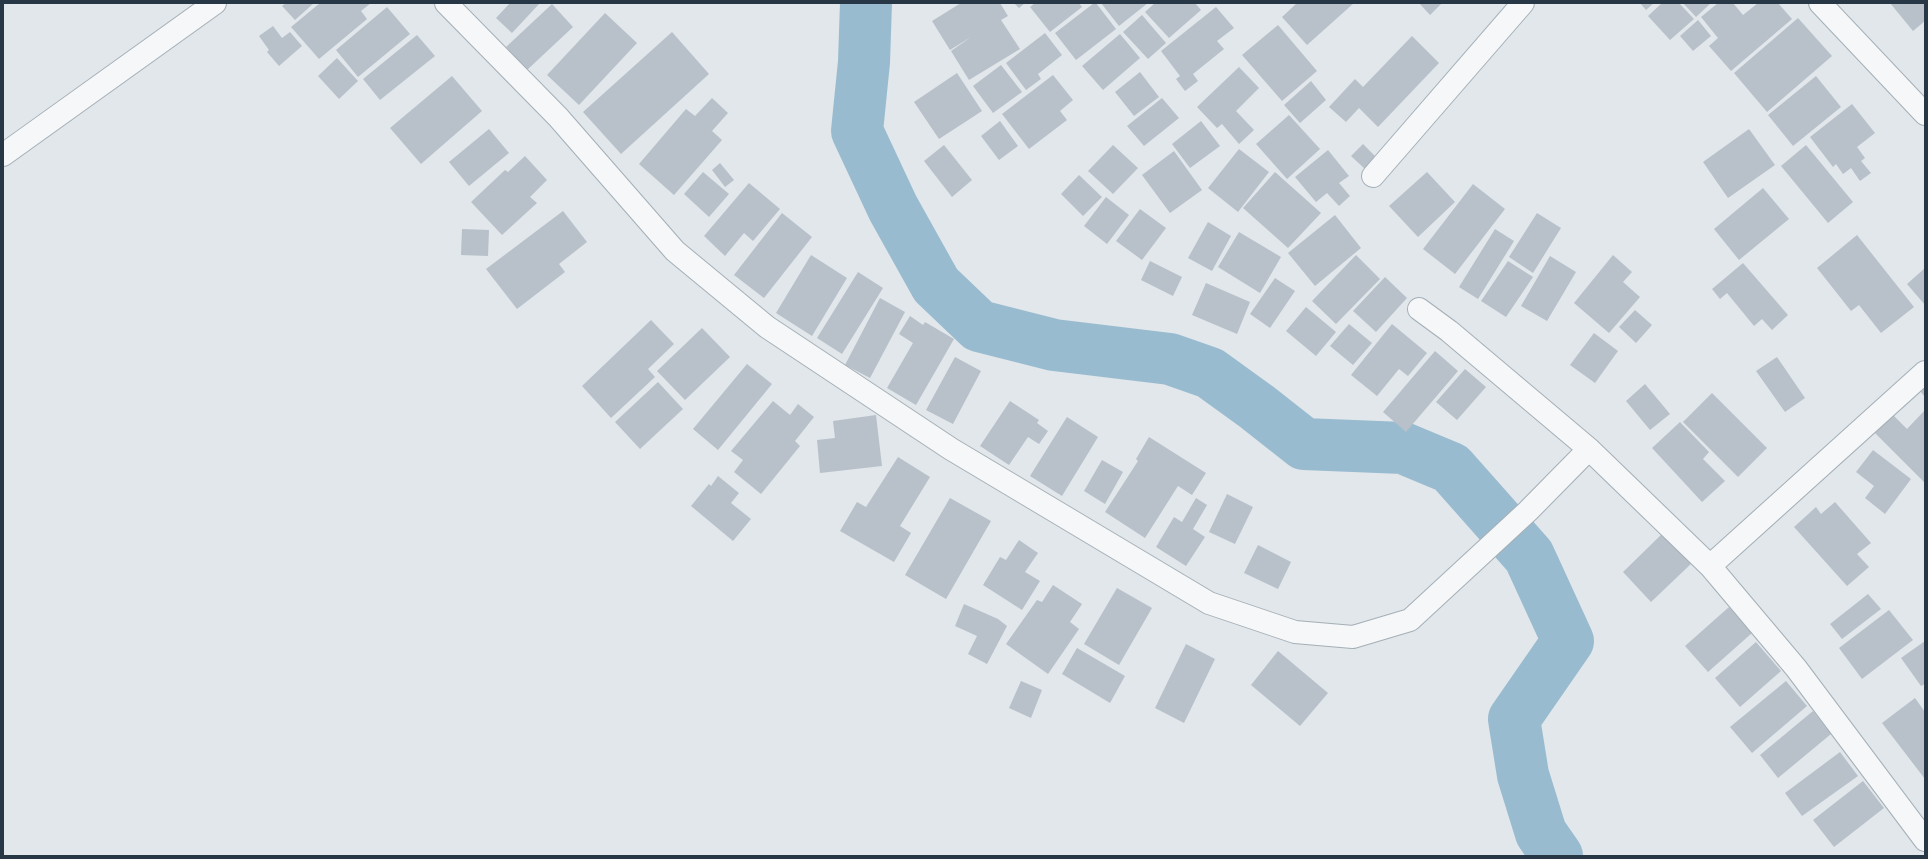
<!DOCTYPE html>
<style>
body{margin:0}
#map{position:relative;width:1928px;height:859px;overflow:hidden;background:#e1e7eb;font-family:"Open Sans",sans-serif}
canvas{display:block}
.frame{position:absolute;inset:0;border:4px solid #273745;pointer-events:none}
</style>
<div id="map">
<canvas width="1928" height="859"></canvas>
<div class="frame"></div>
</div>
<script>
const context = document.querySelector('canvas').getContext('2d');
context.lineJoin = 'round';
function trace(path, color, width, dash) { context.strokeStyle = color; context.lineWidth = width; context.lineCap = dash ? 'butt' : 'round'; context.setLineDash(dash || []); context.stroke(path); }
function fillPath(path, color) { context.fillStyle = color; context.fill(path, 'evenodd'); }
trace(new Path2D(`
 M866 3 864 62 857 131 893 208 936 285 979 326 1054 345 1170 359 1210 373 1257 407 1304 444 1403 448 1451 468 1529 556 1568 641 1514 719 1523 775 1541 833 1557 856`), '#99bbcf', 52);
fillPath(new Path2D(`
 M286 3H314L295 20 282 6Z
 M320 3H371L361 11 367 19 319 59 291 27Z
 M510 3H540L512 33 496 18Z
 M961 3H1000L1008 16 1001 20 1020 49 969 80 951 51 971 37 950 50 932 21Z
 M1014 3H1025L1019 8Z
 M1035 3H1079L1082 7 1050 32 1030 7Z
 M1094 3H1096L1116 29 1076 60 1055 33Z
 M1101 3H1148L1119 26Z
 M1155 3H1195L1201 10 1169 38 1145 12Z
 M1297 3H1354L1307 45 1282 17Z
 M1419 3H1442L1430 15Z
 M1640 3H1654L1646 10Z
 M1662 3H1679L1694 19 1670 40 1648 16Z
 M1683 3H1711L1696 17Z
 M1718 3H1733L1743 15 1758 3H1778L1792 19 1731 71 1709 46 1718 38 1701 17Z
 M1890 3H1925V21L1913 31Z
 M552 4 573 27 527 70 506 47Z
 M387 7 410 34 358 77 336 50Z
 M1216 7 1234 28 1217 41 1224 49 1193 74 1198 81 1185 91 1176 79 1180 76 1161 51Z
 M605 13 637 43 579 105 547 75Z
 M1142 15 1166 43 1148 59 1123 32Z
 M1798 18 1832 56 1767 112 1734 73Z
 M1698 20 1711 36 1693 51 1680 36Z
 M1278 25 1317 71 1282 101 1242 55Z
 M273 26 282 38 290 32 302 46 279 66 267 52 269 50 259 36Z
 M672 32 709 74 621 154 583 112Z
 M1045 33 1062 55 1038 74 1041 79 1026 90 1006 63Z
 M1120 34 1140 58 1103 90 1082 66Z
 M417 35 435 56 380 100 363 79Z
 M1412 36 1439 63 1378 127 1359 108 1346 122 1329 107 1355 79 1363 87Z
 M337 58 358 81 339 99 318 76Z
 M1001 65 1022 92 993 113 973 86Z
 M1239 67 1259 88 1236 111 1254 130 1239 144 1222 124 1217 128 1197 107Z
 M1140 72 1159 97 1134 116 1115 92Z
 M957 73 982 111 939 139 914 102Z
 M1053 75 1073 100 1060 111 1067 120 1029 149 1002 114Z
 M452 76 482 111 421 164 390 128Z
 M1816 76 1841 107 1793 146 1768 115Z
 M1311 81 1326 100 1300 123 1284 105Z
 M712 98 728 113 712 131 722 140 674 195 639 164 686 109 695 116Z
 M1162 98 1179 118 1144 146 1127 126Z
 M1852 104 1875 133 1857 147 1865 158 1861 161 1871 173 1860 181 1851 168 1843 174 1836 164 1833 167 1810 137Z
 M1289 115 1320 149 1287 179 1256 144Z
 M1000 121 1018 146 999 160 981 136Z
 M1201 121 1220 146 1190 168 1172 144Z
 M489 129 509 153 469 186 449 162Z
 M1749 129 1775 165 1728 198 1703 162Z
 M1363 144 1376 157 1365 169 1351 156Z
 M944 145 972 180 952 197 924 161Z
 M1113 145 1138 168 1113 194 1088 171Z
 M1806 145 1853 202 1828 223 1781 166Z
 M1239 149 1269 172 1238 212 1208 188Z
 M1328 150 1349 176 1339 183 1350 196 1339 206 1327 193 1316 202 1295 177Z
 M1174 151 1202 190 1170 213 1142 175Z
 M525 156 547 180 530 197 537 203 502 235 471 202 505 170 508 172Z
 M720 163 734 180 725 187 712 170Z
 M703 172 729 194 709 217 684 194Z
 M1275 172 1321 213 1288 248 1243 208Z
 M1427 172 1455 202 1418 237 1389 206Z
 M1079 175 1102 197 1083 216 1061 194Z
 M749 183 780 209 753 241 744 233 725 256 704 236Z
 M1473 184 1505 209 1455 274 1423 249Z
 M1763 188 1789 219 1739 260 1714 229Z
 M1106 197 1129 215 1107 244 1084 226Z
 M1140 209 1166 228 1142 260 1116 241Z
 M563 211 587 242 559 264 565 272 517 309 486 269Z
 M782 213 812 237 764 298 734 275Z
 M1537 213 1561 228 1533 273 1509 257Z
 M1335 215 1361 248 1315 286 1288 253Z
 M1208 222 1231 236 1212 271 1188 258Z
 M462 229 489 230 488 256 461 255Z
 M1495 229 1514 241 1478 299 1459 287Z
 M1239 232 1281 257 1260 293 1218 267Z
 M1857 235 1914 307 1881 333 1859 305 1851 311 1817 268Z
 M811 255 847 278 812 336 776 313Z
 M1356 255 1380 279 1336 324 1312 301Z
 M1613 255 1632 272 1623 282 1640 297 1609 333 1574 303Z
 M1550 256 1576 272 1547 321 1521 306Z
 M1150 261 1182 277 1173 296 1141 280Z
 M1508 261 1533 277 1506 317 1481 301Z
 M1743 263 1788 315 1772 330 1762 319 1754 326 1727 293 1720 299 1712 289Z
 M1925 268V305L1907 284Z
 M858 272 883 288 842 354 817 338Z
 M1385 277 1407 298 1376 332 1353 311Z
 M1275 278 1295 291 1270 328 1250 314Z
 M1206 283 1250 302 1237 334 1192 315Z
 M880 298 905 312 870 378 845 365Z
 M1306 307 1336 332 1316 356 1286 331Z
 M1635 310 1652 325 1636 343 1619 327Z
 M910 316 923 325 925 322 954 339 916 405 887 388 913 343 899 334Z
 M651 320 674 344 648 369 655 377 611 418 582 386Z
 M1349 324 1372 343 1353 365 1330 346Z
 M1392 324 1427 353 1408 376 1399 369 1377 396 1351 375Z
 M702 328 730 357 685 400 657 371Z
 M1594 333 1618 351 1595 383 1570 365Z
 M1435 351 1458 371 1406 432 1383 412Z
 M955 357 981 371 953 424 926 410Z
 M1777 357 1805 398 1785 412 1756 371Z
 M747 364 772 384 718 450 693 429Z
 M1465 369 1486 387 1457 420 1436 402Z
 M658 382 683 409 640 449 615 422Z
 M1645 384 1670 414 1650 430 1626 401Z
 M1925 386V397L1920 391Z
 M1712 393 1767 448 1738 477 1683 422Z
 M773 401 790 415 798 404 814 417 795 441 800 446 761 494 734 472 743 460 731 451Z
 M1010 401 1039 420 1037 423 1048 431 1039 444 1028 437 1009 465 980 446Z
 M1925 410V483L1872 430 1890 412 1907 429Z
 M876 415 882 466 820 473 817 440 835 438 833 421Z
 M1067 417 1098 437 1062 496 1030 476Z
 M1680 422 1709 452 1703 459 1725 481 1702 502 1652 448Z
 M1149 437 1206 473 1192 495 1178 486 1145 538 1105 512 1138 461 1136 459Z
 M1873 450 1911 479 1885 514 1865 498 1874 486 1856 472Z
 M898 457 930 477 900 526 911 533 894 562 840 531 857 502 866 507Z
 M1102 460 1123 472 1105 504 1084 491Z
 M718 476 739 493 731 503 751 519 733 541 691 506 709 484 711 486Z
 M1227 494 1253 507 1235 544 1209 532Z
 M950 498 991 521 946 599 905 575Z
 M1196 498 1207 505 1193 529 1205 537 1186 566 1156 547 1174 517 1182 522Z
 M1835 502 1871 543 1857 554 1869 567 1847 586 1794 527 1816 507 1821 514Z
 M1664 532 1693 562 1651 602 1623 572Z
 M1019 540 1038 553 1025 572 1040 581 1022 610 983 585 1000 557 1006 560Z
 M1258 545 1291 562 1278 589 1244 573Z
 M1053 585 1082 604 1070 622 1079 629 1048 674 1006 644 1037 600 1042 602Z
 M1117 588 1152 608 1119 665 1084 644Z
 M1868 594 1881 609 1842 639 1830 624Z
 M964 604 998 619 1007 626 987 664 968 654 977 636 955 626Z
 M1729 607 1752 633 1708 672 1685 646Z
 M1889 610 1913 640 1862 679 1839 648Z
 M1925 641V684L1921 686 1901 658Z
 M1756 642 1781 671 1740 707 1715 678Z
 M1186 644 1215 659 1184 723 1155 708Z
 M1077 648 1125 676 1110 703 1062 674Z
 M1278 651 1328 693 1300 726 1251 685Z
 M1021 681 1042 690 1031 718 1009 708Z
 M1786 681 1807 706 1752 753 1730 727Z
 M1915 698 1925 712V779L1882 723Z
 M1813 711 1831 734 1778 778 1760 755Z
 M1840 752 1858 776 1802 816 1785 793Z
 M1863 781 1884 808 1834 847 1813 820Z`), '#b8c1ca');
const minor = new Path2D(`
 M446 3 558 117 675 251 767 327 951 449 1209 603 1295 632 1353 637 1410 620 1528 511 1589 449
 M1820 3 1925 114
 M3 155 215 3
 M1373 176 1523 3
 M1419 309 1449 331 1589 449 1710 566 1925 372
 M1710 566 1796 668 1925 840`);
trace(minor, '#a5afb6', 24);
trace(minor, '#f5f7f9', 22);
</script>
